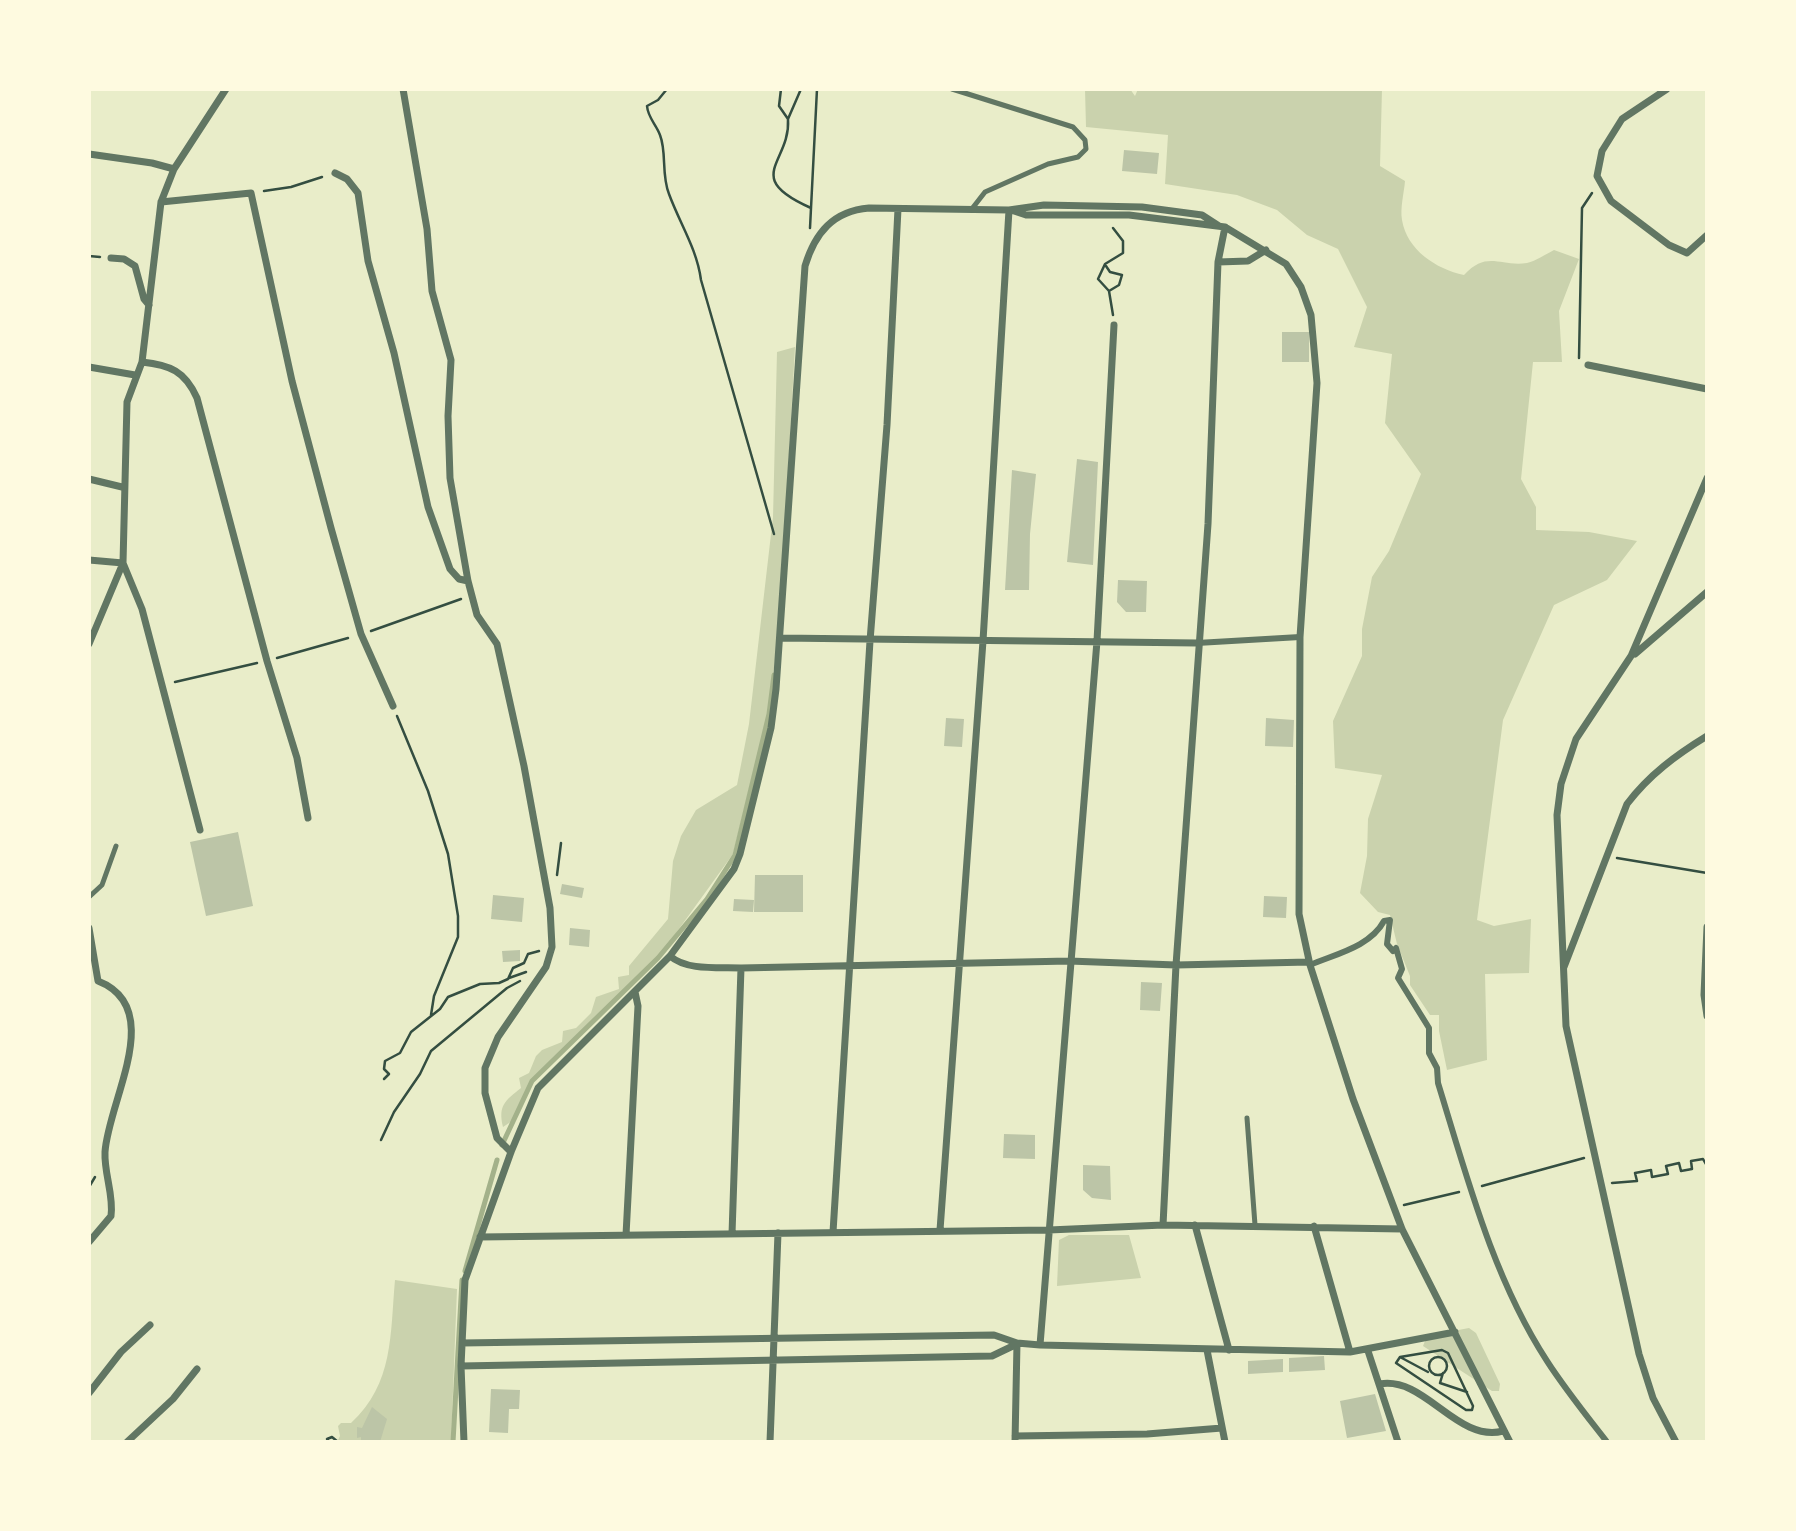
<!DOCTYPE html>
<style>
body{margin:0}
#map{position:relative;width:1796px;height:1531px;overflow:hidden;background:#e9edc9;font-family:Barlow,sans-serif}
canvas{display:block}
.frame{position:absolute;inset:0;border:91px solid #fefae0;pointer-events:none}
</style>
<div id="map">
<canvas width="1796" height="1531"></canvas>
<div class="frame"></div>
</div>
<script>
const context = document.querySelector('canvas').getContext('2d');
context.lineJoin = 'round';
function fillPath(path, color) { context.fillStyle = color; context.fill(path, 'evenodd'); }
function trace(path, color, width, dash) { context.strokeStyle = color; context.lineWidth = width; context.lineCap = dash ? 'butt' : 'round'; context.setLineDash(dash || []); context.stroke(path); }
fillPath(new Path2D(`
 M1085 89H1130L1135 96 1138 89H1382L1380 166 1405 181C1404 193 1400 208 1402 220 1407 250 1436 269 1464 275 1487 250 1500 267 1527 263 1536 261 1546 254 1554 250L1579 259 1559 311 1562 362H1533L1521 479 1536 507V530L1589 532 1637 541 1607 580 1554 605 1503 720 1477 920 1494 926 1531 919 1529 973 1485 974 1487 1060 1447 1070 1439 1031V1015H1430L1410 985V976L1397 944 1390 915 1378 912 1360 893 1367 856 1368 819 1382 775 1335 768 1333 721 1362 656V629L1372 577 1389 551 1421 474 1385 423 1392 354 1354 347 1367 307 1338 249 1307 235 1277 210 1237 195 1165 184 1168 135 1086 127Z
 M795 347 779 633 767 716 733 854 658 958 532 1081 512 1121 503 1127C498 1105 505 1101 521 1088L519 1078 529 1073 536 1056 542 1050 562 1042 563 1031 576 1028 591 1013 596 997 619 989 618 977 629 975V966L668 919 673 861 681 836 696 810 737 785 749 724 773 517 777 352Z
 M1069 1235H1129L1141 1278 1057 1286 1059 1240Z
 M395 1280 457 1289 451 1442H337L340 1436 338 1426 341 1423H351C394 1383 390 1335 395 1280Z
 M1469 1328 1476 1333 1500 1384 1499 1391H1492L1423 1346 1427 1336Z`), '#cad2ad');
trace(new Path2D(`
 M502 1145 532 1081 658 958 707 899 735 855 769 714 774 675
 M465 1271 497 1160
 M453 1442 462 1280`), '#a3b18a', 5);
fillPath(new Path2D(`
 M1124 150 1159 153 1157 174 1122 171Z
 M1282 332H1309V362H1282Z
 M1077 459 1098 462 1093 565 1067 562Z
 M1012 470 1036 474 1030 534 1029 590H1005Z
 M1118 580 1147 581 1146 612H1126L1117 602Z
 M946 718 964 719 962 747 944 746Z
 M1266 718 1294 720 1293 747 1265 746Z
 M238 832 253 906 206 916 190 842Z
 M755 875H803V912H754Z
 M562 884 584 888 582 898 560 894Z
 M493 895 524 898 522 922 491 919Z
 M1264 896 1287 897 1286 918 1263 917Z
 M734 899 754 900 753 912 733 911Z
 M570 928 590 930 589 947 569 945Z
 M520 950V961L503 962 502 951Z
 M1141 982 1162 983 1160 1011 1140 1010Z
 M1004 1134 1035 1135V1159L1003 1158Z
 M1083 1165 1110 1166 1111 1200 1092 1198 1083 1190Z
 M1324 1356 1325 1370 1289 1372V1358Z
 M1283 1359V1372L1248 1374V1361Z
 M491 1389 520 1390 519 1409H509L508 1433 489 1432Z
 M1375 1394 1386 1431 1347 1438 1340 1401Z
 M372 1407 387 1419 380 1442H361V1437L357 1438V1427L362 1428Z`), '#bcc5a7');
trace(new Path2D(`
 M667 89 658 100 647 106C648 118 656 124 660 135 667 153 661 174 669 194 680 224 697 249 701 280L774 534
 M781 89 779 106 788 119 801 89
 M788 119C791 163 741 177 811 208
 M264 191 291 187 322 177
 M810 228 817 89
 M89 256 100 257
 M1106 266 1110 272 1122 275 1119 285 1109 291
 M1113 315 1109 291 1098 279 1105 264 1123 253V241L1113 228
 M1579 358 1582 208 1592 193
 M371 631 461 599
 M277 658 348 638
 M175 682 257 663
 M397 716 428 791 448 854 458 916V937L434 996 431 1015
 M1617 858 1707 873
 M557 875 561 843
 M509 978 526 972
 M384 1079 389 1074 384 1069 385 1061 400 1053 411 1032 440 1009 448 997 480 984 499 983 508 979 513 968 524 963 528 954 539 951
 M381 1140 394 1112 420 1074 431 1051 507 988 520 981
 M1612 1183 1637 1181 1635 1173 1651 1170 1652 1177 1668 1174 1666 1166 1679 1163 1681 1171 1692 1169 1691 1161 1703 1159 1707 1166
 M1482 1186 1584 1158
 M89 1187 95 1177
 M1404 1205 1459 1192
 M1442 1350 1448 1353 1473 1406 1472 1410H1466L1396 1363 1400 1357Z
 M1429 1366a9 9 0 1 1 18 0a9 9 0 1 1-18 0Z
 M1400 1357 1428 1372
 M1443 1373 1440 1383 1467 1392
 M329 1442 327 1439 332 1437 338 1442`), '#344e41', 2.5);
trace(new Path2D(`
 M952 89 1073 127 1085 140 1086 149 1078 157 1048 164 985 192 971 210
 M89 897 102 885 116 846
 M1247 1118 1255 1225`), '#617663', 5);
trace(new Path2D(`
 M1197 643 1300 637
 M1310 965C1335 954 1370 947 1384 921L1390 920 1387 944 1393 951 1396 948 1402 969 1398 978 1429 1028V1053L1437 1068 1438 1083C1467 1177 1493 1278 1547 1361 1565 1389 1586 1415 1607 1442`), '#617663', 6);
trace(new Path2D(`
 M403 89 427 229 432 291 451 360 448 416 450 478 468 581 477 615 497 644 524 766 550 908 552 947 546 967 498 1037 485 1068V1093L497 1138 511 1152
 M1667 89 1622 119 1602 151 1597 176 1611 201 1669 245 1687 253 1707 235
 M89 154 152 163 174 169
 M335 173 347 179 358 193 368 261 394 353 428 507 450 569 459 579 468 581
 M161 202 251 193 292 381 331 528 361 634 393 706
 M1011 210 1026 215H1129L1225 227 1286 264 1301 287 1311 315 1317 383 1300 637 1299 914 1310 965 1353 1099 1402 1229 1510 1442
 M111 258 124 259 135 266 144 299 149 305
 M1218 262 1248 261 1266 250
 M142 362C170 365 185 371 197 398L267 661 297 758 308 818
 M1588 365 1707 389
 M89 367 135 375
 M89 479 122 487
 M89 560 123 563
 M123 563 142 609 200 830
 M781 638 1197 643
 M89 644 123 563 127 402 142 362 161 202 174 169 226 89
 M1635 654 1707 592
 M1707 927 1704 995 1707 1016
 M89 928 98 981C167 1008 108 1101 105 1152 104 1174 114 1195 111 1216L89 1242
 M670 956C687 971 719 967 741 968L1069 961 1176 965 1309 962
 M1564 967 1627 804C1649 775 1676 755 1707 736
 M1163 1225 1176 965 1208 524 1218 262 1225 227
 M1195 1225 1229 1350
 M1314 1226 1350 1352
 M940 1230 983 641 1009 210
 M833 1232 870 641 887 425 898 209
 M732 1234 741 968
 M626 1235 638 1006 635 992
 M480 1237 1049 1230 1163 1225 1402 1229
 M462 1343 994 1335 1017 1343 1040 1345 1350 1352 1455 1332
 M1040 1345 1097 641 1114 325
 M1207 1350 1225 1442
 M1368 1351 1398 1442
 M461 1366 992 1356 1017 1344
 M1380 1384C1425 1376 1457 1443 1503 1431
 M89 1393 121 1352 150 1325
 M1015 1436 1147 1434 1222 1428
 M127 1442 173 1399 197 1369
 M464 1442 461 1366 465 1280 511 1152 538 1088 670 956 734 869 740 854 771 728 776 689 805 266C815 233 833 211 869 208L1009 210 1044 205 1142 207 1202 215 1219 226
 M770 1442 778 1233
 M1015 1442 1017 1343
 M1676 1442 1653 1398 1639 1354 1566 1026 1557 815 1561 784 1576 739 1631 656 1707 478`), '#617663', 7);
</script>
